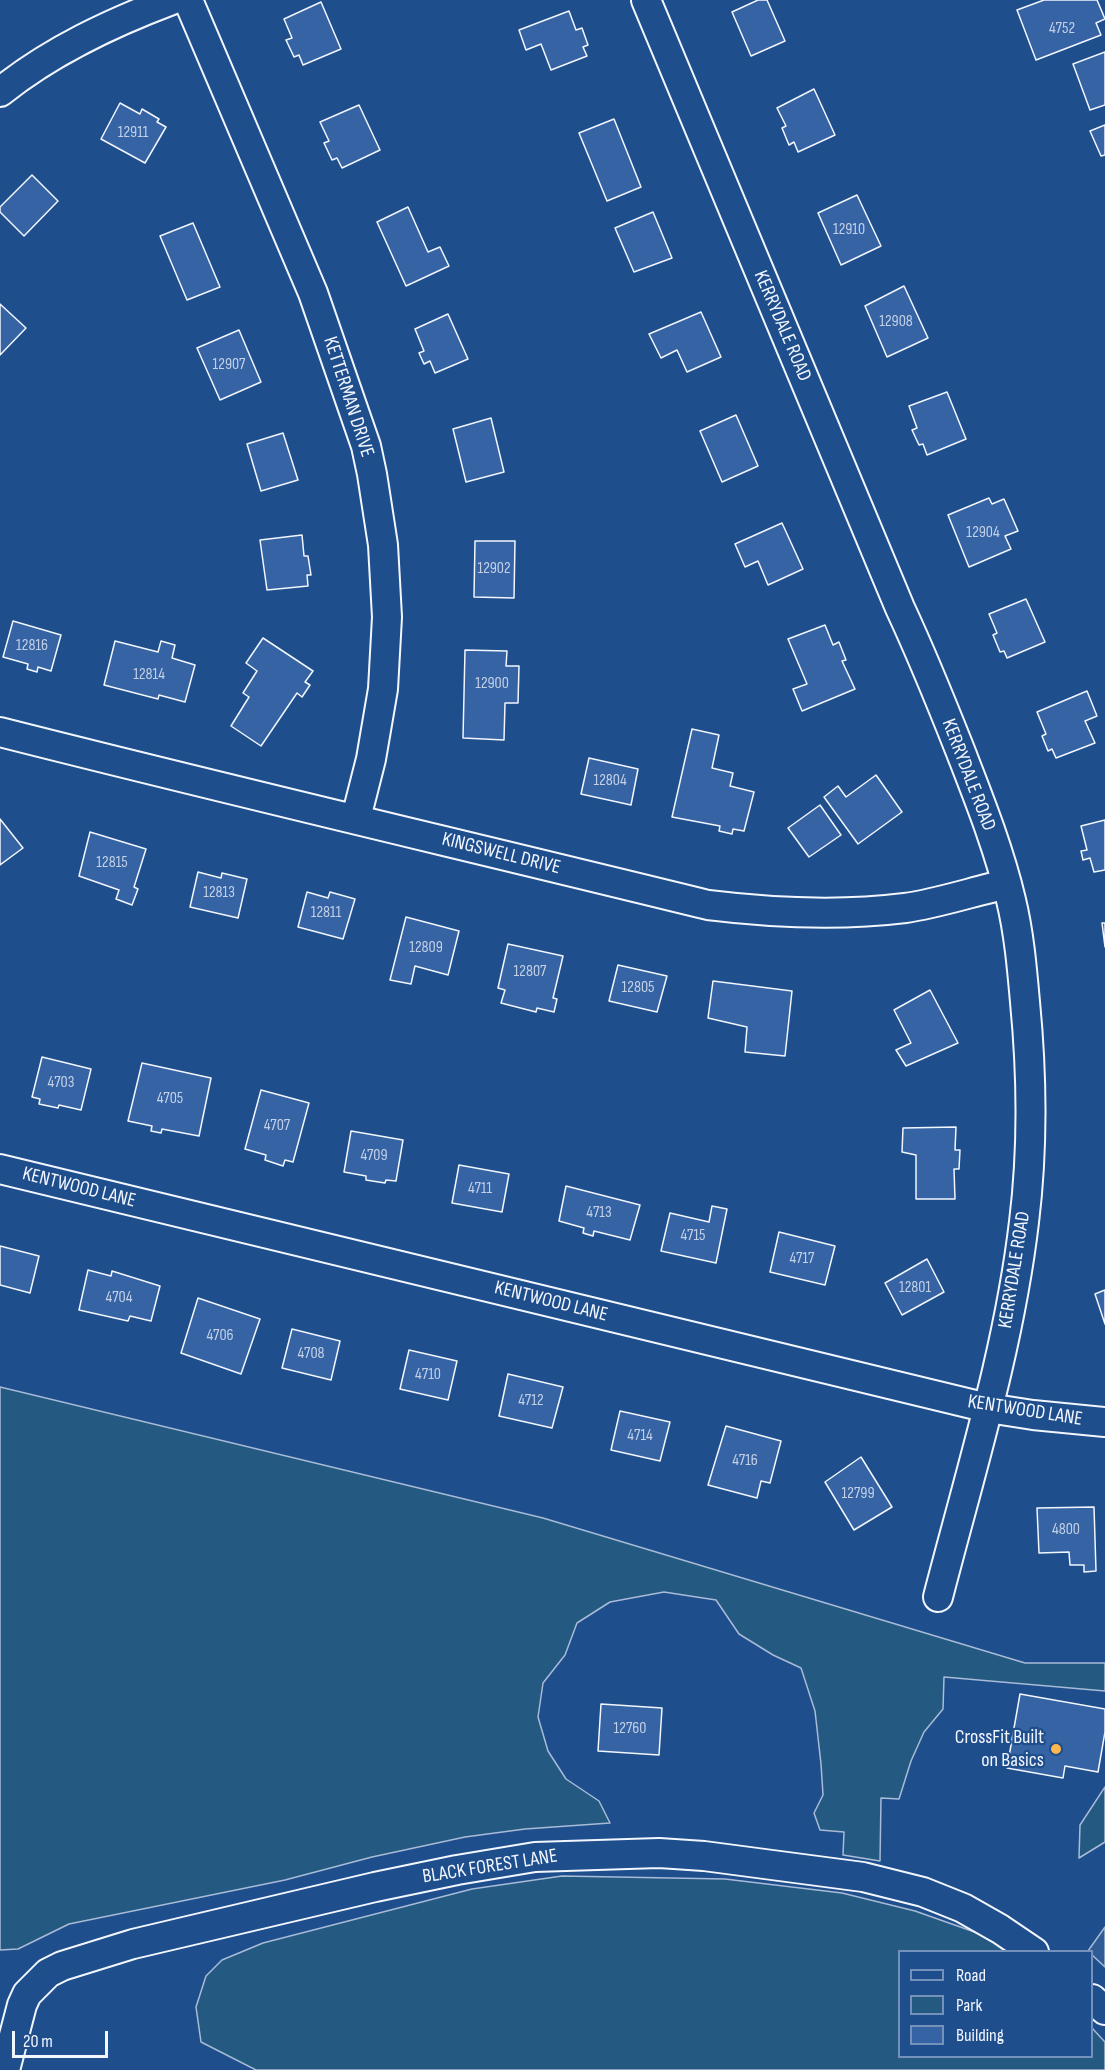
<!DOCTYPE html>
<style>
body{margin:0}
#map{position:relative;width:1105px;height:2070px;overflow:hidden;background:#1f4e8c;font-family:"Sofia Sans Condensed",sans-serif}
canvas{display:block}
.legend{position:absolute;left:898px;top:1950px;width:195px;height:108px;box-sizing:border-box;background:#1f4e8c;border:2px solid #7391ba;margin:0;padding:8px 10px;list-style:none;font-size:18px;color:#f2f6ff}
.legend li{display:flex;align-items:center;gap:12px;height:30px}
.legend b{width:30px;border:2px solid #7391ba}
.scale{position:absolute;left:12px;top:2031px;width:96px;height:27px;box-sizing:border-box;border:3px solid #f2f6ff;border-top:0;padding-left:8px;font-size:18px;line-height:21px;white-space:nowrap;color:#f2f6ff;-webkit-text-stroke:4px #1f4e8c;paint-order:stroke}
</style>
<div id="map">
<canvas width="1105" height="2070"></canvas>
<ul class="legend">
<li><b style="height:8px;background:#1f4e8c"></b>Road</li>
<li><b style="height:16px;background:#245a82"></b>Park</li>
<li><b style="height:16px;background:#3563a3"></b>Building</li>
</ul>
<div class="scale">20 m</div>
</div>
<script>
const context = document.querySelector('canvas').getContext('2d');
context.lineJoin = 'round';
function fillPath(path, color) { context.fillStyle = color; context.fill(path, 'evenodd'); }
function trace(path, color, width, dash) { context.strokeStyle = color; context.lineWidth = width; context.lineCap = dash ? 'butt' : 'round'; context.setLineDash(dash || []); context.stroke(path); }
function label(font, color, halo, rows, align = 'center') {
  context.font = font + ' "Sofia Sans Condensed",sans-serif'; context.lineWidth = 4.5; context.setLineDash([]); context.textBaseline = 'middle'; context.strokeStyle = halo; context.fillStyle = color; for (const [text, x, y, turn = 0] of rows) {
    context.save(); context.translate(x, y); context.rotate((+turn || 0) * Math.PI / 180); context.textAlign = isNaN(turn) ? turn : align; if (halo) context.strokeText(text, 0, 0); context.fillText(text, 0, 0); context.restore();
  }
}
const green = new Path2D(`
 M0 1387 543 1518 1025 1663H1105V1691L944 1677 943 1709 924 1732 911 1761 899 1799 881 1798 880 1861 843 1855 844 1832 820 1830 814 1813 823 1795 821 1764 815 1711 801 1668 773 1655 739 1634 716 1600 664 1592 610 1602 577 1623 565 1655 543 1683 538 1717 548 1751 566 1779 599 1801 610 1823 525 1829 465 1837 372 1857 285 1880 69 1924 18 1949 0 1950Z
 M1105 1787V1842L1079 1858 1080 1825Z
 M562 1876 725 1879 842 1893 915 1911 983 1935 1005 1951 900 1952V2056H1092V2028L1105 2042V2070H256L201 2042 196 2007 206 1976 222 1960 263 1943 472 1889Z`);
fillPath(green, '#245a82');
trace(green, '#a8bbd7', 1.5);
const parking = new Path2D(`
 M1105 1927V1967L1092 1955V1952L1088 1951Z`);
fillPath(parking, '#305b95');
trace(parking, '#a8bbd7', 1.5);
const building = new Path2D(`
 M758 0H767L785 41 751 56 732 12Z
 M1044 0H1097L1105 19 1096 23 1101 35 1036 60 1017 10Z
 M321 2 341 49 303 65 299 55 294 57 286 40 292 38 284 19Z
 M569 11 576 30 582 28 588 45 583 47 587 56 551 70 541 44 526 50 519 30Z
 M1105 52V105L1090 110 1073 64Z
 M814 89 835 135 798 152 794 142 789 145 782 128 786 126 777 108Z
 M120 103 140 114 142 109 159 119 157 122 166 127 145 163 101 139Z
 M359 105 380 150 342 168 337 158 332 160 324 143 329 141 320 122Z
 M614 119 641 187 607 201 579 133Z
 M1105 125V155L1101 156 1090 131Z
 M32 175 58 201 24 236 0 212V207Z
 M857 195 881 246 841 265 818 213Z
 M408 207 428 252 440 247 449 266 406 286 377 222Z
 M653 212 672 258 634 272 615 228Z
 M193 223 220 287 187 300 160 236Z
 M904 286 928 338 887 357 865 306Z
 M0 304 26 328 0 355Z
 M701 312 721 357 687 372 677 350 661 358 649 334Z
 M448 314 468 359 435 373 430 361 424 364 419 353 424 351 415 329Z
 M239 330 261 382 220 400 197 348Z
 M947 392 966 439 927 455 923 444 919 445 912 430 917 428 909 406Z
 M736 415 758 466 722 482 700 431Z
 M491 418 504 472 466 482 453 429Z
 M283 433 298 480 261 491 247 444Z
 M989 498 992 504 1004 499 1018 531 1005 536 1011 549 969 567 948 515Z
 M782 523 803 569 768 585 758 561 745 567 735 544Z
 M302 535 304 556H308L311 575H307L308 586 267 590 260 540Z
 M475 541H515L514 598 474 597Z
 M1026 599 1045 642 1007 658 1004 651 1000 652 993 635 997 633 989 614Z
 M13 621 61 635 51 671 38 667 37 672 27 669 28 664 3 657Z
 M825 625 833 645 839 642 846 660 842 661 855 689 802 711 793 689 807 684 788 639Z
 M263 638 313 671 305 682 310 685 302 697 297 693 261 746 231 726 249 697 243 693 257 671 246 663Z
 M115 641 158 652 161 641 175 645 172 658 195 665 185 702 159 695 158 699 104 685Z
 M465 650 507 651 506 666H519L518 703H505L504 740 463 738Z
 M1087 691 1097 716 1085 721 1095 743 1056 758 1052 749 1048 751 1042 736 1046 734 1037 712Z
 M692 729 719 735 712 768 733 773 730 786 754 792 744 831 733 829 732 834 719 831 720 826 672 817Z
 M589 758 638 769 631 805 581 794Z
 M876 775 902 812 858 844 824 797 838 786 846 797Z
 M820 805 841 835 809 857 788 828Z
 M0 819 23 848 0 865Z
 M1105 820V870L1094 872 1090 858 1083 860 1081 851 1087 850 1081 826Z
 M90 832 146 849 134 887 138 889 132 905 116 899 119 890 79 876Z
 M198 872 221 878 222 873 247 879 238 918 190 907Z
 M307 892 328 898 330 892 355 899 343 939 298 927Z
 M406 917 459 931 448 975 415 966 411 984 390 980Z
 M1102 923H1105V947Z
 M508 944 563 956 553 998 557 999 554 1012 537 1008 536 1012 501 1003 505 990 498 988Z
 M618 965 667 976 657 1012 609 1001Z
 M713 981 792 991 785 1056 745 1052 747 1027 708 1018Z
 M930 990 958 1043 906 1066 896 1050 911 1043 894 1010Z
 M42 1057 91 1069 81 1110 59 1105 58 1108 39 1104 40 1099 32 1097Z
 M142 1063 211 1078 199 1136 162 1129 161 1133 151 1131 152 1126 128 1121Z
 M261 1090 309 1103 293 1162 285 1160 283 1166 265 1160 266 1155 245 1149Z
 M956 1127 955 1150H960L959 1169H954L955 1199H916V1155L902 1152 903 1128Z
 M351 1131 403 1140 396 1181 386 1180 385 1183 366 1180V1176L344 1172Z
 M459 1165 509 1174 502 1212 452 1203Z
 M566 1186 640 1205 630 1240 594 1231 593 1236 583 1233 584 1228 559 1221Z
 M712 1206 727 1209 716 1263 661 1251 670 1213 709 1222Z
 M779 1232 835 1246 825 1285 770 1272Z
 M0 1246 39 1256 30 1293 0 1285Z
 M927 1259 944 1292 902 1315 885 1283Z
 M88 1270 111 1276 112 1271 160 1286 151 1321 130 1316 128 1321 79 1310Z
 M1105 1290V1324L1095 1294Z
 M198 1298 260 1319 241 1374 181 1353Z
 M292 1329 340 1341 331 1380 282 1368Z
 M409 1350 457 1361 448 1400 400 1389Z
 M508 1374 563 1387 552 1428 499 1416Z
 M620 1411 670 1422 660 1461 611 1450Z
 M726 1426 781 1441 770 1483 761 1481 757 1498 708 1485Z
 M861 1457 892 1507 854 1530 825 1482Z
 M1094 1507 1096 1571 1084 1572V1565H1070L1069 1552 1039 1553 1037 1508Z
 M1020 1694 1105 1709V1732L1098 1772 1065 1766 1063 1778 1007 1768Z
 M601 1704 662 1708 659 1755 598 1751Z`);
fillPath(building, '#3563a3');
trace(building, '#f2f6ff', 1.5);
const minor = new Path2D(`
 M188 0 313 293 366 446 372 474 383 545 387 617 383 689 371 759 356 818
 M646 0 900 608C922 655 941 702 960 750 979 799 999 849 1011 900 1019 933 1022 968 1025 1002 1032 1074 1033 1149 1024 1222 1009 1349 970 1473 938 1597
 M0 92C51 51 111 23 172 0
 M0 732C236 792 472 847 708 905 773 913 840 916 905 908 936 904 975 891 1007 884
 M0 1169 988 1408 1033 1415 1105 1422
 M1092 1999 1105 2010
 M5 2070 22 2005 27 1994 48 1973 62 1966 133 1944 375 1887 457 1870 535 1857 659 1853 704 1856 863 1877 923 1892 963 1908 1000 1929 1034 1952`);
trace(minor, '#f2f6ff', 32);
trace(minor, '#1f4e8c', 28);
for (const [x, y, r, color] of [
 [1056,1749,6,"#ffb74d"]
]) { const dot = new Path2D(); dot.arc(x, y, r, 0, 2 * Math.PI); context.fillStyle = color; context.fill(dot); trace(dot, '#1f4e8c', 2); }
label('16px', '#c3d1e8', null, [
 ["4752",1062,29],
 ["12911",133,133],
 ["12910",849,230],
 ["12908",896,322],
 ["12907",229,365],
 ["12904",983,533],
 ["12902",494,569],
 ["12816",32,646],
 ["12814",149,675],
 ["12900",492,684],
 ["12804",610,781],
 ["12815",112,863],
 ["12813",219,893],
 ["12811",326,913],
 ["12809",426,948],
 ["12807",530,972],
 ["12805",638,988],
 ["4703",61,1083],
 ["4705",170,1099],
 ["4707",277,1126],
 ["4709",374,1156],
 ["4711",480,1189],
 ["4713",599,1213],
 ["4715",693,1236],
 ["4717",802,1259],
 ["12801",915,1288],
 ["4704",119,1298],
 ["4706",220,1336],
 ["4708",311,1354],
 ["4710",428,1375],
 ["4712",531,1401],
 ["4714",640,1436],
 ["4716",745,1461],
 ["12799",858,1494],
 ["4800",1066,1530],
 ["12760",630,1729]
]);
label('20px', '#f2f6ff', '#1f4e8c', [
 ["KERRYDALE ROAD",782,326,67],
 ["KETTERMAN DRIVE",348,397,72],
 ["KERRYDALE ROAD",968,775,69],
 ["KINGSWELL DRIVE",501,854,14],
 ["KENTWOOD LANE",79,1188,14],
 ["KERRYDALE ROAD",1015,1270,-81],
 ["KENTWOOD LANE",551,1302,14],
 ["KENTWOOD LANE",1025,1411,9],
 ["BLACK FOREST LANE",490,1867,-9]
]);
label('20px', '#f2f6ff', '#1f4e8c', [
 ["CrossFit Built",1044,1738],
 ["on Basics",1044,1761]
], 'right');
</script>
